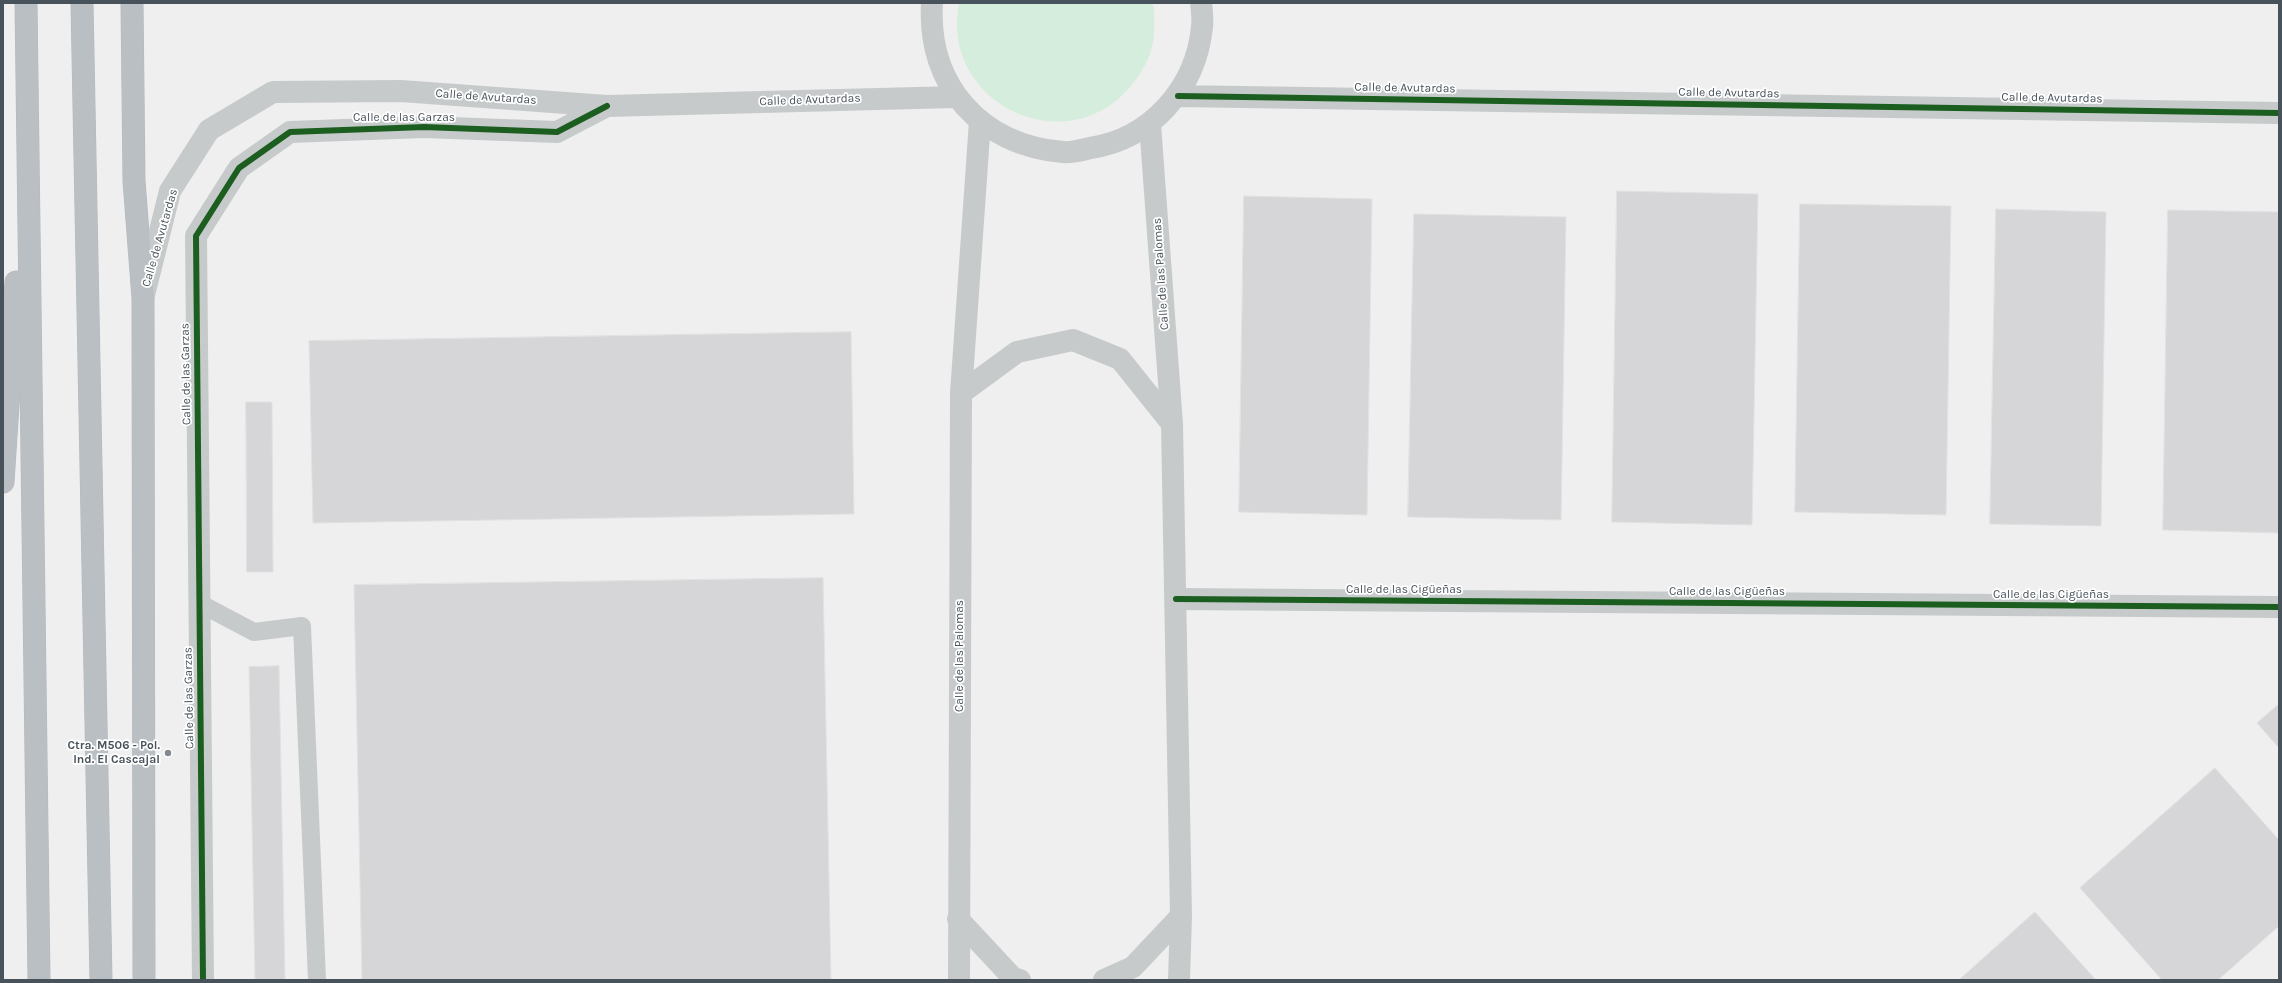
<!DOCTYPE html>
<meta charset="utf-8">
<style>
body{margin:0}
#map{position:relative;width:2282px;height:983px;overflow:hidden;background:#f0efef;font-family:Karla,sans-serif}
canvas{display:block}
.frame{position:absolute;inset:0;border:4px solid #48525b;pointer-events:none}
</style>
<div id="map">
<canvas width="2282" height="983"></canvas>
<div class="frame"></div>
</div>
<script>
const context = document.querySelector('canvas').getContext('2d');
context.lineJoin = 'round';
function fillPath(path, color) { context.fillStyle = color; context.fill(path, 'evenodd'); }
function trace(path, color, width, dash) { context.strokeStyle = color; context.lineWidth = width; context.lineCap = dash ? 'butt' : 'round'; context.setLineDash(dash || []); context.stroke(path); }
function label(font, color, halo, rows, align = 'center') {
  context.font = font + ' Karla,sans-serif'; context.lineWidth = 3.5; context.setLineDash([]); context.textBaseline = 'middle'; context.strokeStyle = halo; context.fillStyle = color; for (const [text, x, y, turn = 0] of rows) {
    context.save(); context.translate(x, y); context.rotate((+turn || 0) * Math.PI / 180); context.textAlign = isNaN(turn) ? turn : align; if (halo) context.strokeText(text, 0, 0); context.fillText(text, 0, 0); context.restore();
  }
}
fillPath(new Path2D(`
 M959 3H1152L1154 8C1154 19 1155 31 1153 42 1150 59 1141 74 1130 87 1065 164 939 102 959 3Z`), '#d5eddd');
const building = new Path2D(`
 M1617 191 1758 194 1752 525 1612 522Z
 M1244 196 1372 199 1367 515 1239 512Z
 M1800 204 1951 206 1946 515 1795 512Z
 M1996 209 2106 212 2101 526 1990 524Z
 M2168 210 2279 212V533L2163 530Z
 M1414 214 1566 217 1561 520 1408 517Z
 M851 332 854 514 313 523 309 341Z
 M246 402H272L273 572H247Z
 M823 578 831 980H362L354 585Z
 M279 666 285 980H255L249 667Z
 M2279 704V748L2257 723Z
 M2215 768 2279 840V926L2218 980H2162L2080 888Z
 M2035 912 2096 980H1959Z`);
fillPath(building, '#d6d6d8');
trace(building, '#e1e1e2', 1);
const motorway = new Path2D(`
 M26 3 39 980
 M82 3 101 980
 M132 3 134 181 143 298 144 980
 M3 482 16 282`);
trace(motorway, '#b5b9be', 23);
trace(new Path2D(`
 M199 603 254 632 302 626 317 980`), '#c7cacb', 18);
trace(new Path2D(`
 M932 3C927 86 981 145 1063 152 1072 153 1082 150 1090 148 1151 139 1196 88 1202 27 1203 19 1202 11 1201 3
 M1178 96 2279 113
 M144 295 170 191 209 130 273 92 401 91 607 106 956 97
 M1176 599 2279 607
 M203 980 196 236 239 168 290 132 424 127 557 132 607 106`), '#c7cacb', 22);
trace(new Path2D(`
 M1150 124 1172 424 1181 916 1179 980
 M961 393 1017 352 1073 340 1120 359 1172 424
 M958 919 1013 978 1020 980
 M959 980 961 393 980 121
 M1104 980 1133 967 1181 916`), '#c7cacb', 22);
trace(motorway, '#babfc3', 22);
trace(new Path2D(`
 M1178 96 2279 113
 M1176 599 2279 607
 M203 980 196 236 239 168 290 132 424 127 557 132 607 106`), '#1b5e20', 6);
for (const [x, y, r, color] of [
 [168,753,4,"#83898f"]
]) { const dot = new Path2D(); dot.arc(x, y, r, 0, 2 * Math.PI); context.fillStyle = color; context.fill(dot); trace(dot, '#fff', 1.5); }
label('12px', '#48525b', '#fff', [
 ["Calle de Avutardas",1405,88,1],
 ["Calle de Avutardas",1729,93,1],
 ["Calle de Avutardas",486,97,4],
 ["Calle de Avutardas",2052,98,1],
 ["Calle de Avutardas",810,100,-2],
 ["Calle de las Garzas",404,118],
 ["Calle de Avutardas",160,238,-74],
 ["Calle de las Palomas",1161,274,-94],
 ["Calle de las Garzas",186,374,-91],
 ["Calle de las Cigüeñas",1404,590],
 ["Calle de las Cigüeñas",1727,592],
 ["Calle de las Cigüeñas",2051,595],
 ["Calle de las Palomas",960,656,-90],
 ["Calle de las Garzas",189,698,-91]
]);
label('bold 12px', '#48525b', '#fff', [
 ["Ctra. M506 - Pol.",160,746],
 ["Ind. El Cascajal",160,760]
], 'right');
</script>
